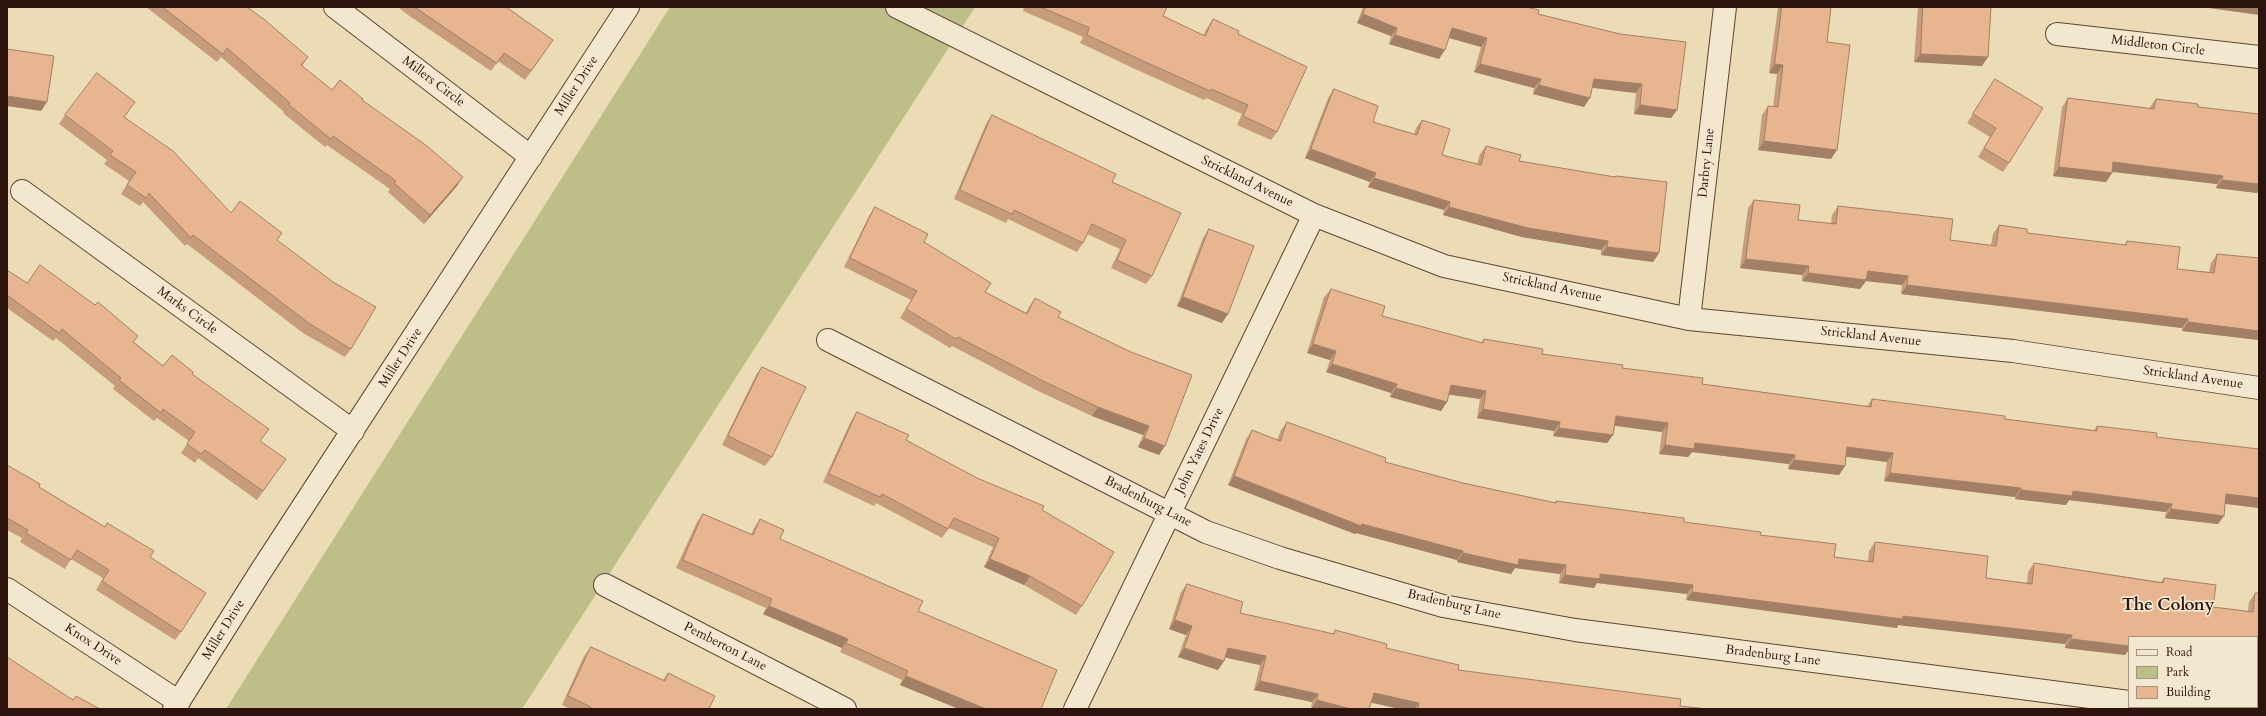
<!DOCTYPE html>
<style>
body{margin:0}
#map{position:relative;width:2266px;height:716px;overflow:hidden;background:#ecdcb5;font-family:Cardo,serif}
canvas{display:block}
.frame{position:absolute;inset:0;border:8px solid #2c140c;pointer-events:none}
.legend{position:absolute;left:2128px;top:636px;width:130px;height:72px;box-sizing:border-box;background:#f3e8cf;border:1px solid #a39381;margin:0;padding:5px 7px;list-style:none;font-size:12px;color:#2c140c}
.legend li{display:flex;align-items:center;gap:8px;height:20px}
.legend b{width:20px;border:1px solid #a39381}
</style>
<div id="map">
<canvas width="2266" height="716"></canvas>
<div class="frame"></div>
<ul class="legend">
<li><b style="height:5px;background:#f3e8cf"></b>Road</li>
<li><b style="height:11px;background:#bebe88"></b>Park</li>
<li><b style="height:11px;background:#e7b590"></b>Building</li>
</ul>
</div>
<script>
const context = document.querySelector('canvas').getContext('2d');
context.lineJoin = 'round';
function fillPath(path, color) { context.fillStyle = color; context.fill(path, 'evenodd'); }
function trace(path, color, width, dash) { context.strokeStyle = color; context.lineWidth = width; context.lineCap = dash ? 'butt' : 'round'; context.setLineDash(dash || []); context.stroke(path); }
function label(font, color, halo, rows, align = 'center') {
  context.font = font + ' Cardo,serif'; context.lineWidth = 3.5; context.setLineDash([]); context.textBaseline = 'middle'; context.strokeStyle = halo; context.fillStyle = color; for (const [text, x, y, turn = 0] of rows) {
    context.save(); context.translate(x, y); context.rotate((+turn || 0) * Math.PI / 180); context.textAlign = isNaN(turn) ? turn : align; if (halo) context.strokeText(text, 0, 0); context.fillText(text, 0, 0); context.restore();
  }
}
fillPath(new Path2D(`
 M670 7H975L522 709H226Z`), '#bebe88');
const minor = new Path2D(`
 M335 7 531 157
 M897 7 1314 215 1444 266 1689 319 2013 351 2259 388
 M2057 34 2259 57
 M22 191 353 431
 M1689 319 1725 7
 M828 340 1206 532 1280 558 1443 606 1575 630 2129 702
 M605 585 845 709
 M7 589 179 702
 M2170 707 2184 709
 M174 709 259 574 628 7
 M1075 709 1314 215`);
trace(minor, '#5c4636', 24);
trace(minor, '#f3e8cf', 22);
fillPath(new Path2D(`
 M146 7H227L308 57 302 66 332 90 362 100 457 186 424 224 388 192 390 189 327 145 325 147 283 113 284 112 221 57 217 62Z
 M398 7H506L553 40 525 80 498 61 491 71 408 15Z
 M1024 7H1167L1163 16 1203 36 1207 28 1213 19 1238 34 1277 132 1271 140 1237 125 1242 114 1206 98 1204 100 1135 69 1080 43 1083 37 1023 11Z
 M1363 7H1526L1538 14 1620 34 1677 110 1671 118 1634 114 1636 93 1592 88 1584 107 1533 94 1534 88 1474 72 1481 47 1449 38 1439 59 1389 44 1391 36 1357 23Z
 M1778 7H1831L1827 42 1831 159 1758 150 1762 115 1768 106 1773 107 1777 74 1769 73Z
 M1918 7H1991L1982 66 1914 62Z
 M1995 79 2009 163 2003 172 1978 157 1990 137 1967 123Z
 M1334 89 1373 122 1414 134 1416 128 1422 120 1442 155 1477 164 1480 154 1486 146 1519 161 1614 177 1616 176 1659 253 1653 262 1601 255V250L1522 237 1443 215 1444 210 1368 187 1370 182 1305 158 1328 98Z
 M2068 98 2149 108 2156 99 2198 107 2257 193 2216 188 2217 184 2112 172V173L2106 182 2053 176 2062 107Z
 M129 111 124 117 231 213 277 240 351 349 345 357 303 333 187 244 185 246 143 202 140 206 121 194 129 181 104 164 107 160 59 124 65 115Z
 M992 115 1112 182 1152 276 1146 284 1111 268 1120 249 1087 234 1083 243 1077 252 1008 219 1006 223 954 199 986 124Z
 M1754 200 1798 220 1831 224 1832 215 1838 206 1950 240 1991 245 1993 234 1999 225 2027 233 2124 245 2127 241 2177 269 2209 272 2211 263 2217 254 2259 258V340L2182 331V328L1901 294 1902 285 1866 281 1860 289 1802 281V275L1740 268 1748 208Z
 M875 207 924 242 985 292 1026 313 1029 307 1035 298 1058 317 1131 352 1159 455 1138 447 1143 435 1092 416 1038 391 952 346 950 348 900 318 911 300 844 267 869 216Z
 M1209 229 1222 323 1177 306 1203 238Z
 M7 270 27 283 134 342 163 366 192 374 260 441 286 459 257 500 198 458 195 463 181 453 189 441 157 418 154 421 113 389 115 386 56 338 53 341 7 308Z
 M1331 289 1382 316 1481 343 1484 339 1542 354 1622 368 1702 384 1867 406 1872 399 2005 419 2094 430 2097 426 2156 437 2259 449V508L2225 504 2218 524 2165 518 2166 512 2069 500 2066 505 2015 499V497L1884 481 1887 462 1846 456 1845 466 1839 475 1788 469 1789 464 1692 452 1688 457 1659 454 1662 432 1615 426 1613 435 1607 443 1553 436 1554 431 1477 418 1480 399 1449 394 1441 411 1390 397 1391 393 1326 372 1330 360 1307 353 1324 297Z
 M762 367 772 457 765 466 722 445 756 375Z
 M857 412 906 440 977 478 1042 510 1082 606 1076 615 1024 585 984 567 993 547 949 528 942 538 876 503 874 506 823 482 851 421Z
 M1287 422 1385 462 1463 483 1554 503 1556 501 1760 535 1834 557 1868 562 1869 551 1875 542 1986 578 2027 583 2028 572 2034 563 2161 582 2164 578 2213 607 2248 611 2249 602 2255 593 2257 637H2129L2125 655 2065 648V644L1898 625 1897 628 1686 600 1687 594 1597 583 1594 588 1559 583 1560 574 1515 568 1511 574 1457 562V560L1356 533 1355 534 1228 485 1246 439 1252 430 1277 440 1281 430Z
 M7 465 39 487 105 527 107 523 150 557 181 632 175 640 96 590 103 578 71 559 65 569 20 542 22 538 7 530Z
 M703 514 751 535 754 528 760 519 780 539 918 611 1041 709H959L900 685 902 680 840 652 842 648 763 614 766 608 676 568 697 522Z
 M1187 584 1240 613 1333 634 1335 630 1386 648 1458 670 1680 706 1707 709H1400L1371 702 1369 709H1311L1312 702 1254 690 1260 665 1225 657 1224 661 1218 670 1178 657 1186 635 1169 629 1181 592Z
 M591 647 663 680 668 673 709 709H571L562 705 584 656Z`), '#c79c7c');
fillPath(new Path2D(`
 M2201 7H2259V15Z
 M1363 14 1397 28 1391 36 1357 23Z
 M1452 28 1487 38 1481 47 1446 37Z
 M1395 35 1445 50 1439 59 1389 44Z
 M1921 54 1988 57 1982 66 1914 62Z
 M1480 64 1541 79 1534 88 1474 72Z
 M1775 64 1783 65 1777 74 1769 73Z
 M1594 79 1642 84 1636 93 1588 87Z
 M1539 85 1590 98 1584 107 1533 94Z
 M7 96 47 102 41 111 7 106Z
 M1640 105 1677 110 1671 118 1634 114Z
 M1764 141 1837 150 1831 159 1758 150Z
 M1311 149 1376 173 1370 182 1305 158Z
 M2113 162 2223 176 2217 184 2107 171Z
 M2059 167 2112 173 2106 182 2053 176Z
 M463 177 457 186 424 224 430 215Z
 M1374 178 1450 202 1444 210 1368 187Z
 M2222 180 2259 184V191L2257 193 2216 188Z
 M1449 207 1608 241 1601 250 1522 237 1443 215Z
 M1607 247 1659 253 1653 262 1601 255Z
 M1746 259 1809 266 1802 275 1740 268Z
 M1868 271 1908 276 1902 285 1866 281 1860 289 1802 281 1808 273Z
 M1907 285 2188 319 2182 328 1901 294Z
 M1183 297 1228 314 1222 323 1177 306Z
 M2188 322 2259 331V340L2182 331Z
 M1313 344 1336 351 1330 360 1307 353Z
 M1332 364 1397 384 1391 393 1326 372Z
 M1451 385 1486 391 1480 399 1445 394Z
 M1396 388 1447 402 1441 411 1390 397Z
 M1098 407 1149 426 1143 435 1092 416Z
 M1483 409 1560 422 1554 431 1477 418Z
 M1616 416 1668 423 1662 432 1610 425Z
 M1559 428 1613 435 1607 443 1553 436Z
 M1144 438 1165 446 1159 455 1138 447Z
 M1695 443 1795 455 1789 464 1692 452 1688 457 1659 454 1665 445Z
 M1847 447 1893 453 1887 462 1841 456Z
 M1794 460 1845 466 1839 475 1788 469Z
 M1890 473 2021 488 2015 497 1884 481Z
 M1234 476 1463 551 1457 560 1356 533 1355 534 1228 485Z
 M2021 490 2073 491 2172 504 2166 512 2069 500 2066 505 2015 499Z
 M2226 494 2259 498V508L2220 503Z
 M2171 509 2224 516 2218 524 2165 518Z
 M1463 553 1519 559 1566 565 1560 574 1515 568 1511 574 1457 562Z
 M990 559 1030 576 1024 585 984 567Z
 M1600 574 1693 585 1687 594 1597 583 1594 588 1559 583 1565 575Z
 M1692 592 1903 616 2072 635 2065 644 1898 625 1897 628 1686 600Z
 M769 606 848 639 842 648 763 614Z
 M1175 620 1192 626 1186 635 1169 629Z
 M2071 639 2129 646V650L2125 655 2065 648Z
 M1184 648 1224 661 1218 670 1178 657Z
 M1228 648 1266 656 1260 665 1222 657Z
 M2257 663H2259V673H2257Z
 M906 676 986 709H959L900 685Z
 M1260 681 1318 694 1312 702 1254 690Z
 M1374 693 1419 703 1415 709H1400L1368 702Z
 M1317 700 1351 709H1311Z`), '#a27f65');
const building = new Path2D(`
 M163 7H227L228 8V7H247L265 20 308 57 301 65 332 90 340 80 363 99 362 100 427 146 463 177 430 215 394 183 396 181 333 136 331 139 289 105 290 103 227 48 223 54Z
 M415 7H506L553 40 531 71 504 53 497 63Z
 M1041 7H1167L1163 16 1205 36 1213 19 1239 31 1238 34 1307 67 1277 132 1243 116 1248 105 1211 89 1210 91 1141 60 1087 35 1089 28Z
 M1366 7H1526L1539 10 1538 14 1620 34 1686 42 1677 110 1640 105 1642 84 1594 79 1590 98 1539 85 1541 79 1480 64 1487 38 1452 28 1445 50 1395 35 1397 28 1363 14Z
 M1782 7H1831L1827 42 1850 45 1837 150 1764 141 1768 106 1778 107 1783 65 1775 64Z
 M1923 7H1991L1988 57 1921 54Z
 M7 49 54 56 47 102 7 96Z
 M97 73 135 102 124 117 173 151 231 213 240 201 282 233 277 240 333 282 376 307 351 349 310 324 193 235 191 238 149 193 146 198 127 185 136 172 110 155 113 151 65 115Z
 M1995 79 2043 108 2009 163 1984 148 1996 128 1973 114Z
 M1334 89 1378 106 1373 122 1417 135 1422 120 1450 129 1442 155 1481 165 1486 146 1521 155 1519 161 1615 177 1616 176 1667 182 1659 253 1607 247 1608 241 1528 228 1449 207 1450 202 1374 178 1376 173 1311 149Z
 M2068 98 2154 109 2156 99 2198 104V107L2259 114V184L2222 180 2223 176 2113 162 2112 173 2059 167Z
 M992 115 1116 174 1112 182 1181 213 1152 276 1117 260 1126 240 1092 224 1083 243 1014 210 1012 214 960 190Z
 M1754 200 1800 205 1798 220 1836 224 1838 206 1953 219 1950 240 1996 246 1999 225 2027 229V233L2126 245 2127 241 2180 247 2177 269 2214 273 2217 254 2259 258V331L2188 322V319L1907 285 1908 276 1868 271 1866 280 1808 273 1809 266 1746 259Z
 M875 207 928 234 924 242 991 283 985 292 1027 314 1035 298 1061 312 1058 317 1131 352 1192 375 1165 446 1144 438 1149 426 1098 407 1045 382 958 337 956 339 906 309 917 291 850 258Z
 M1209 229 1254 246 1228 314 1183 297Z
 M40 265 95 305 98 302 138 336 133 342 163 366 172 355 193 372 192 374 269 429 260 441 286 459 263 491 205 450 201 454 187 444 195 432 163 409 161 413 119 380 121 378 62 329 59 333 7 295V270L27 283Z
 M1331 289 1385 306 1382 316 1483 343 1484 339 1543 349 1542 354 1623 365 1622 368 1703 378 1702 384 1871 407 1872 399 2005 416V419L2097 431V426L2157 433 2156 437 2259 449V498L2226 494 2224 516 2171 509 2172 504 2073 491 2072 496 2021 490V488L1890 473 1893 453 1847 447 1845 466 1794 460 1795 455 1695 443 1694 449 1665 445 1668 423 1616 416 1613 435 1559 428 1560 422 1483 409 1486 391 1451 385 1447 402 1396 388 1397 384 1332 364 1336 351 1313 344Z
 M762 367 806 387 772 457 728 436Z
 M857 412 909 435 906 440 977 478 1044 506 1042 510 1114 552 1082 606 1030 576 990 559 999 538 954 518 948 529 882 494 880 497 829 474Z
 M1287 422 1386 458 1385 462 1463 483 1556 503V501L1684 518V522L1761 532 1760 535 1836 544 1834 557 1873 562 1875 542 1988 556 1986 578 2032 584 2034 563 2163 583 2164 578 2216 585 2213 607 2253 612 2255 593H2259V663H2257V637H2138L2132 636V637H2129V646L2071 639 2072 635 1903 616V619L1692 592 1693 585 1600 574V579L1565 575 1566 565 1519 559 1518 565 1463 553V551L1362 524 1361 526 1234 476 1252 430 1280 441Z
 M7 465 40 484 39 487 105 527 107 523 154 551 150 557 206 593 181 632 102 581 109 570 77 550 71 560 26 533 28 530 7 518Z
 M703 514 753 535 760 519 784 530 780 539 923 601 918 611 1057 670 1041 709H986L906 676 908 671 846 643 848 639 769 606 772 599 683 560Z
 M1187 584 1243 602 1240 613 1334 634 1335 630 1387 644 1386 648 1459 665 1458 670 1681 699 1680 706 1707 709H1418L1419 703 1374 693 1369 709H1351L1317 700 1318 694 1260 681 1266 656 1228 648 1224 661 1184 648 1192 626 1175 620Z
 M591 647 665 681 668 673 715 696 709 709H590L591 707 568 696Z
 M7 657 73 700 76 696 100 709H7Z`);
fillPath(building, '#e7b590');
trace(building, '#a27f65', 1);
label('13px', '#2c140c', '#f3e8cf', [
 ["Middleton Circle",2158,46,7],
 ["Millers Circle",433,82,37],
 ["Miller Drive",577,86,-57],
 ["Darbry Lane",1707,163,-84],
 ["Strickland Avenue",1247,182,26],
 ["Strickland Avenue",1552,288,12],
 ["Marks Circle",187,311,36],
 ["Strickland Avenue",1871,337,6],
 ["Miller Drive",401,358,-57],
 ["Strickland Avenue",2193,378,8],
 ["John Yates Drive",1200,451,-64],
 ["Bradenburg Lane",1148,502,27],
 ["Bradenburg Lane",1454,605,13],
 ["Miller Drive",224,630,-58],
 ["Knox Drive",93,645,33],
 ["Pemberton Lane",725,647,27],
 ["Bradenburg Lane",1773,656,7]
]);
label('bold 17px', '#2c140c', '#f3e8cf', [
 ["The Colony",2168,606]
]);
</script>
